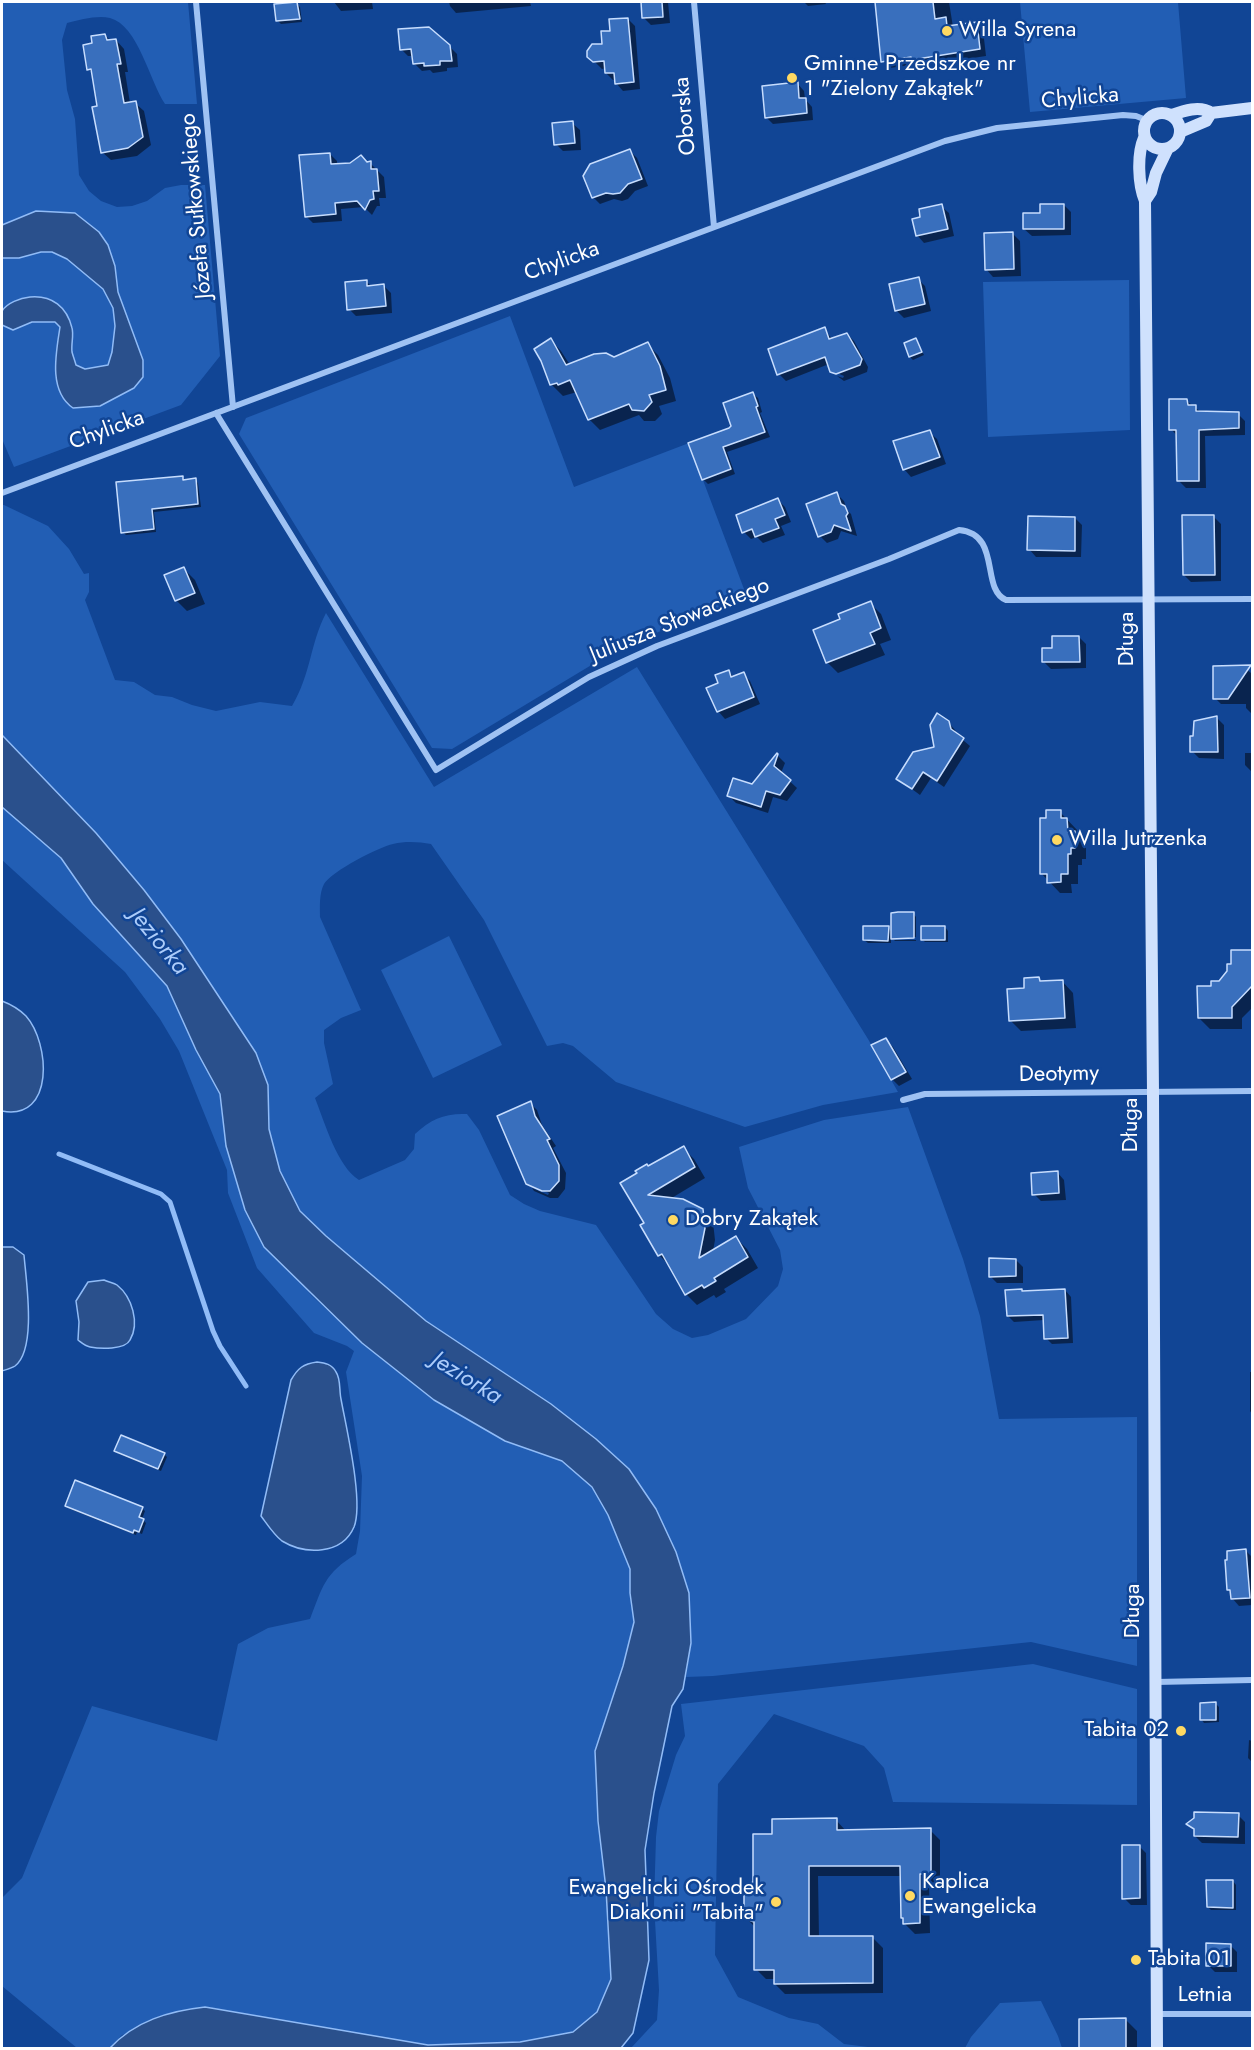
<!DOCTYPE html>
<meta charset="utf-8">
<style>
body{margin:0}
#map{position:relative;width:1254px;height:2050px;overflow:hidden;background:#114595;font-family:Jost,sans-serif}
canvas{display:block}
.frame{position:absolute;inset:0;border:3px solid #fff;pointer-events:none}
</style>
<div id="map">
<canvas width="1254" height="2050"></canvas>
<div class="frame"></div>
</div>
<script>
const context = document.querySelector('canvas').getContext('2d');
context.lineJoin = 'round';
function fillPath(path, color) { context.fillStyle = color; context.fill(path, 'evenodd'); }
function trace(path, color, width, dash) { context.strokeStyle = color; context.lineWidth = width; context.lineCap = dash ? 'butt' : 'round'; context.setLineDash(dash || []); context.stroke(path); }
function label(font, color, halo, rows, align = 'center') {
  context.font = font + ' Jost,sans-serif'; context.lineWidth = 5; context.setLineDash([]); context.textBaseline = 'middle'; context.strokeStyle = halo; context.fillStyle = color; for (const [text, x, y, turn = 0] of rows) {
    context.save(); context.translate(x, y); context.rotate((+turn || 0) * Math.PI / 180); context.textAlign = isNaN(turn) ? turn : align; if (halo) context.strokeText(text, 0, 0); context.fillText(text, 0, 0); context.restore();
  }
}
fillPath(new Path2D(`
 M2 2H188L197 104H165C150 82 138 25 110 18 97 15 80 20 67 23L62 40 67 90 75 119 79 175 89 191 101 201 117 207 132 206 147 201 165 188 181 185H205L220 356 181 405 14 467 2 439Z
 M1020 2H1178L1186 98 1030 112Z
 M1129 280 1130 430 988 437 983 282Z
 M510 316 574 487 689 443 747 597 623 646 452 749 432 748 239 434 246 418Z
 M2 505H4L48 526 69 549 84 574 89 573V592L85 600 115 680 134 682 155 695 172 697 192 705 216 711 260 702 292 706C311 674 310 644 326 613L434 787 637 667 868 1039 898 1092 823 1105 745 1127 616 1082 573 1046 563 1043 547 1046 484 920 431 844C419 842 406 841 393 844 379 847 332 871 324 884 319 894 320 906 320 917L361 1010 341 1018 324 1030V1043L333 1084 315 1098C325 1123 337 1166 359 1180L405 1160 414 1149 415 1134C431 1119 445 1113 467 1114L479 1130 510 1195 524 1204 540 1211 596 1225 656 1314 673 1329 692 1338 708 1335 746 1319 778 1286 783 1269 780 1250 748 1188 739 1147 824 1120 908 1107 963 1259 980 1316 999 1419 1137 1417V1666L1031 1642 713 1676 686 1677 691 1643 689 1593 676 1552 656 1509 629 1469 596 1439 551 1404 426 1321 326 1236 300 1210 280 1172 269 1129 268 1085 256 1053 181 939 144 890 96 833 2 735Z
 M2 807 61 858 93 904 167 986 196 1050 220 1094 226 1146 245 1210 311 1295 362 1343 434 1400 505 1441 562 1461 593 1487 608 1515 630 1569V1593L634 1622 623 1666 595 1752 598 1821 606 1889 611 1979 597 2012 573 2032 520 2042 428 2045 206 2007 122 2035 110 2048H77L2 1986V1898L22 1878 92 1706 217 1741 238 1644 268 1628 310 1619C323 1586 324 1574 356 1554L360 1531 362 1476 346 1372 354 1351 347 1346 314 1333 257 1268 228 1193 227 1170 179 1051 160 1019 125 972 2 860Z
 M449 936 502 1045 433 1078 381 970Z
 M1033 1664 1137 1689V1805L893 1802 884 1768 864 1746 774 1714 718 1784 715 1955 738 1997 789 2018 818 2024 844 2044 876 2048H631L657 2020 659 1990 654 1904 656 1837 659 1811 676 1755 685 1736 681 1704Z
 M1041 2001 1058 2036 1062 2048H965L971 2037 1000 2003Z`), '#225eb4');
const water = new Path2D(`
 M36 211 75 213 99 232 108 245 115 266 118 292 143 360V377L134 388 100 406 73 408C48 391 56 353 60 327L55 322H32L13 330 2 325V311C7 303 20 298 30 297 52 295 67 307 72 328 74 335 71 344 72 352 73 356 75 361 76 365L85 369 108 365 112 352 115 326 113 308 103 289 67 259 52 252H41L19 258H2V225Z
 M2 735 96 833 144 890 181 939 256 1053 268 1085 269 1129 280 1171 300 1211 326 1236 426 1321 551 1404 596 1439 629 1469 656 1509 676 1552 689 1593 691 1643 683 1689 672 1706 654 1793 645 1850 649 1960 633 2033 621 2048H110C135 2021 169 2011 205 2007L428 2045 520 2042 573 2032 597 2012 611 1979 606 1889 598 1821 595 1751 623 1666 634 1622 630 1593V1569L608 1515 592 1487 562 1461 505 1441 434 1400 362 1343 264 1247 245 1210 226 1146 220 1094 196 1050 167 986 93 904 61 858 2 807Z
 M2 1001C10 1004 19 1009 26 1016 50 1043 55 1121 2 1111Z
 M2 1247H13L24 1255C26 1280 37 1349 15 1366 12 1368 5 1370 2 1371Z
 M104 1280C108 1282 114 1283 117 1285 132 1297 140 1323 130 1340 125 1350 100 1349 90 1347 85 1346 82 1343 78 1340L79 1322 76 1301 88 1282Z
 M317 1362C325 1363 332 1364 336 1372 341 1379 339 1390 341 1399 346 1427 364 1502 354 1527 342 1555 305 1555 282 1541 274 1535 267 1524 261 1516L291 1380C298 1368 303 1364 317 1362Z`);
fillPath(water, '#2a508c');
trace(water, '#91bcf7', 1.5);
fillPath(new Path2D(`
 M334 2H372L373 9 341 11Z
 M449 2H530L531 6 456 13 450 6Z
 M642 2H668L670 23 651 25 644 18Z
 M804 2H825L826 4 808 6Z
 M876 2H949L953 27 976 23 983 30 986 56 919 66 917 64 890 68 883 61Z
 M297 4 300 7 302 22 281 24 278 21Z
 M628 19 635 26 640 89 623 91 616 83V80H613L606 73V68L602 69 589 56 604 45Z
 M105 35 111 41 116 40 124 49 128 72H125L130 103H135L144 111 151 145 137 156 111 160 102 152 99 107 93 73 88 69 94 44Z
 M449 46 457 54 458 67 447 68V71L433 73 430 70 422 71 415 64 414 56H408L401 49Z
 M797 83 804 91 805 99 812 107 813 120 773 124 766 117Z
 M572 123 580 130 581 150 563 151 556 144Z
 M630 151 637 158 648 186 635 191 628 199 622 201 614 199 600 204 593 197Z
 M330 154 337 161V165L370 163 384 177 386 198H379L380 206H377L372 215 364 207 341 209 342 221 313 223 306 216Z
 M1064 205 1071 212V235L1032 236 1024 229 1041 215Z
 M941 206 949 213 954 236 924 243 917 235Z
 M1013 234 1020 241 1021 276 993 277 986 269Z
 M918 279 925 286 931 311 904 318 897 311Z
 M366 281 372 287 384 286 391 293 392 313 356 316 349 309Z
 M824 329 833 340 847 334 854 341 868 367 867 372 844 381 837 376 843 378 844 376 835 372V374L832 371 829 364 786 381 779 374Z
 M551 340 561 351 570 365 614 359 647 344 658 355 670 378 676 401 659 406 662 414 655 421H644L639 415 600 430 589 419 577 392 563 396 552 385Z
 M916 340 924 355 913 360 910 357Z
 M752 393 758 398 762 412 760 413 770 437 727 452 735 474 708 484 703 479Z
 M1187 401 1202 413 1238 414 1245 421V435L1205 436 1206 488H1186L1179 481 1178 437 1171 429Z
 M929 432 937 439 946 464 911 477 904 469Z
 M183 478 186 481 195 480 198 483 201 507 154 512 156 532 126 535 123 532Z
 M837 494 844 501 847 510 851 514 857 536 841 531 838 539 827 543 820 536Z
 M778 500 785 507 791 522 781 526 785 535 763 543 757 537 751 539 744 532Z
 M1214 517 1221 524V581L1191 582 1184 575Z
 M1075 518 1082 525 1081 557H1036L1029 549Z
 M184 569 195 580 205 604 187 611 176 600Z
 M870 603 881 614 891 640 880 644 885 655 838 673 827 662 842 620Z
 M1079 637 1086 644V668L1051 669 1044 662 1054 650Z
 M1244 667 1251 673 1252 714 1246 708V704H1221L1215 698Z
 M728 671 734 677 743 674 750 681 760 704 725 719 718 711 720 683Z
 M1217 718 1224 725V759L1199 758 1192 751Z
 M948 722 955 730 957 735 970 746 944 787 931 778 920 795 897 778 936 748Z
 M1245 753H1252V772L1245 765Z
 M777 755 785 763 781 773 797 788 787 801 773 797 768 813 736 803 729 796 752 786Z
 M1060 812 1078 831V836L1086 844V859H1082V865H1078V884H1071L1072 893H1060L1042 874 1048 820Z
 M913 913 916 917V937H893V939L891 937V943H868L864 940 888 928 892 932Z
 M945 927 948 931V942H925L922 939Z
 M894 940H916V941H895Z
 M1233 951H1252V1008L1242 1018V1029H1210L1199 1018 1213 987 1220 983 1233 965Z
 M1039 979 1042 982 1062 981 1073 993 1076 1028 1021 1031 1010 1020 1026 990Z
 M886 1040 893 1047 912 1079 899 1086 892 1079Z
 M530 1103 537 1110 542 1125 556 1146 553 1148 566 1173 565 1189 558 1198H550L534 1191 532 1188 548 1195 549 1193 530 1184V1186L527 1183Z
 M683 1148 694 1159 705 1178 670 1199 702 1211 713 1222 715 1240 713 1251 736 1238 747 1249 758 1268 724 1289 726 1292 716 1298 714 1295 697 1305 686 1294 670 1266 659 1255 646 1224 649 1168Z
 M1057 1172 1064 1180 1066 1200 1041 1201 1034 1194Z
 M1016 1260 1023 1267V1283H997L990 1276Z
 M1065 1290 1071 1297 1073 1343 1052 1344 1046 1338 1044 1320 1014 1322 1008 1316 1024 1293Z
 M1250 1372H1252V1414L1250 1411Z
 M116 1451 164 1454 167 1457 161 1471 119 1454Z
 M67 1505 142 1508 145 1511 142 1519 146 1523 142 1534 137 1532 136 1535 70 1509Z
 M1246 1551 1252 1557V1605L1239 1606 1232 1598V1592L1229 1589Z
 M1216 1704 1219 1707V1722L1204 1723 1201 1719Z
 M1249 1740 1252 1741V1762L1248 1758Z
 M1238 1815 1245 1822V1844L1202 1843 1195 1836V1831L1188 1824Z
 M836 1820 846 1831 930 1830 940 1840V1883H929L930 1933 915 1934 905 1924V1920L902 1917V1876H818L819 1938H873L883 1948V1993L785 1994 775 1984V1979H766L756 1969 755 1927 745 1917 755 1883 774 1835Z
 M1139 1846 1146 1853 1147 1905H1131L1124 1898Z
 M1233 1881 1236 1885V1910H1211L1208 1907Z
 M1230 1945 1237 1952V1972H1215L1208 1965Z
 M1126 2020 1137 2031V2048H1080Z`), '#0007');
trace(new Path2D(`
 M59 1154 161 1194 170 1202 213 1331 220 1346 246 1386`), '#91bcf7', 5);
const building = new Path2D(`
 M297 2 300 19 276 21 274 4Z
 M641 2H662L663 17 642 18Z
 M875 2H933L935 19 946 17 947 26 977 22 980 49 911 60V57L881 62Z
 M628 18 634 82 615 84 614 73H605L604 61 593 62 587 57V51L592 44H602L601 31H610L609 19Z
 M429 27 450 45 452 61H440V65L424 66V63L413 64 411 49 400 50 398 29Z
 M105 34 107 40 116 39 121 64H117L124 103 136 101 143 137 128 148 101 153 92 107 97 106 91 69 87 70 83 45 92 43 91 36Z
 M798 82 799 98H806L807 113 765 118 762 86Z
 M573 121 575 143 554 145 552 123Z
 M630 149 642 179 628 184 620 193 613 194 606 193 592 198 583 176 590 164Z
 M330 153 331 164 350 163 361 155 367 162 371 161V169H377L379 191H373L374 199 370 200 365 210 357 201 335 203 336 214 305 217 299 155Z
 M942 204 948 229 916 236 912 219 920 217 919 209Z
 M1040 204H1064V229H1023V213H1040Z
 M1013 232 1014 269 985 270 984 233Z
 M919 277 925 304 895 311 889 284Z
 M367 280V286L384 284 386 306 347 310 345 282Z
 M825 327 829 339 847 333 862 359 860 365 836 374 830 372 825 357 777 375 768 349Z
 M551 338 566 365 594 354 606 353 614 357 648 342 660 366 666 390 649 395 652 402 644 411 632 410 629 404 588 420 570 380 558 385 557 383 550 385 541 361 534 349Z
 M916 338 922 352 909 357 904 343Z
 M753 392 758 406 756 407 765 432 723 447 731 469 702 480 688 443 729 428 731 426 723 403Z
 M1169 399H1187L1188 405H1196V411L1239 412V428L1199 430V481H1177L1176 430H1169Z
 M930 430 940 457 903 470 893 441Z
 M183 476V480L196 478 198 504 152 509 154 529 121 533 116 482Z
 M837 492 841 504 845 506 848 513 846 516 851 531 834 525 831 532 818 537 806 504Z
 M778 498 785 515 775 519 779 528 755 537 752 529 742 533 736 515Z
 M1182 515H1214L1215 575H1183Z
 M1028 516 1075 517V551L1027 550Z
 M184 567 195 593 175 601 164 575Z
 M871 601 881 628 870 633 875 644 826 663 813 630 840 619 838 614Z
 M1052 636H1079L1080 662H1042V648H1052Z
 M1251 665 1228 699H1213V666Z
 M729 670 731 677 744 672 754 697 717 712 706 688 718 683 715 675Z
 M937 713 949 721 951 729 964 738 937 781 923 772 912 789 896 779 913 752 934 747 930 725Z
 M1217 716 1218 752H1190V736H1193L1194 721Z
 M777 753 778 754 774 766 791 780 780 795 766 791 761 807 727 796 733 778 752 784Z
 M1046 810H1061V818H1067L1068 832 1075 831V848H1071V854H1068V874H1061V882L1047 883V874H1040V818H1046Z
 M898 912H914V938L891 939V913Z
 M863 926H889L888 941 863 940Z
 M921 926H945V940H921Z
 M1231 950H1252V986L1232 1007V1018H1198L1197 986H1211V981H1219L1227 971V964H1231Z
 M1039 977 1040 981 1063 980 1065 1018 1009 1021 1007 989 1024 988V978Z
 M886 1038 906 1072 891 1080 871 1045Z
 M531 1101 535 1116 550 1139 547 1140 559 1165V1181L550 1191H542L526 1184 497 1116Z
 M684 1146 695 1167 648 1195 683 1199 703 1209 705 1228 699 1258 736 1236 748 1257 714 1278 716 1281 704 1288 702 1285 685 1295 662 1254 658 1256 640 1225 644 1223 620 1183 637 1173 635 1171 647 1164 648 1166Z
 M1058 1171 1059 1193 1032 1195 1031 1173Z
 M989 1258 1016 1259V1276L989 1277Z
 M1022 1289V1291L1065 1289 1068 1338 1044 1339 1043 1315 1007 1316 1005 1290Z
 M121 1435 165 1453 158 1469 114 1451Z
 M75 1480 143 1507 139 1517 144 1519 139 1532 134 1530 133 1533 65 1506Z
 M1246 1549 1250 1598 1231 1599 1230 1590H1227L1225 1560H1227V1551Z
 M1216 1702V1720H1200V1703Z
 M1194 1812 1239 1813 1238 1837 1194 1836V1829L1186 1824 1194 1818Z
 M837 1818V1830L931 1828V1874H920V1923L903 1924V1918H901L900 1866H809V1936H873V1983L774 1984V1970H754V1922L744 1918V1887L753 1882V1834H772V1819Z
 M1122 1845H1140V1898L1122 1899Z
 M1206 1880H1233V1908L1207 1907Z
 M1206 1943 1231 1944V1966H1206Z
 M1126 2018V2049H1079V2019Z`);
fillPath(building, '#396fbd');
trace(building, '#c7ddfe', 1.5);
trace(new Path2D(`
 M196 2 233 407
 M694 2 714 227
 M216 413 436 770 589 677 657 646 889 559 959 530C1002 534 980 589 1006 600L1252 599
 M2 493 945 141 997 128 1123 115 1136 116 1146 120
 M903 1100 925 1094 1252 1091
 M1156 1682 1252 1680
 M1157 2014H1252`), '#9fc2f3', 6);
trace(new Path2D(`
 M1144 131a18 18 0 1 1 36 0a18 18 0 1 1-36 0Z
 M1172 115C1183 111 1200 105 1211 113L1252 108
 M1180 132 1206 121 1211 113
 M1144 138C1137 154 1138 184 1145 201L1153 1092 1157 2048
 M1145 201 1151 192 1156 173 1168 148`), '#cfe1fd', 12);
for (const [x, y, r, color] of [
 [947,31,6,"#ffd962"],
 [792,78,6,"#ffd962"],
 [1057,840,6,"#ffd962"],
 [673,1220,6,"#ffd962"],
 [1181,1731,6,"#ffd962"],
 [910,1896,6,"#ffd962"],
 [776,1902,6,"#ffd962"],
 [1136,1960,6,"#ffd962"]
]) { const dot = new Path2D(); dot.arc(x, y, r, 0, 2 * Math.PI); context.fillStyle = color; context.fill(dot); trace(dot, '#114595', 2); }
label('22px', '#fff', '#114595', [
 ["Willa Syrena",959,31],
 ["Gminne Przedszkoe nr",804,65],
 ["1 \"Zielony Zakątek\"",804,90],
 ["Willa Jutrzenka",1069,840],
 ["Dobry Zakątek",685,1220],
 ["Tabita 02",1169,1731,"right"],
 ["Kaplica",922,1883],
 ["Ewangelicka",922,1908],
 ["Ewangelicki Ośrodek",764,1889,"right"],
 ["Diakonii \"Tabita\"",764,1914,"right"],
 ["Tabita 01",1148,1960]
], 'left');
label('22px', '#fff', '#114595', [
 ["Chylicka",1080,99,-5],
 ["Oborska",686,116,-95],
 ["Józefa Sułkowskiego",197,206,-95],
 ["Chylicka",562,262,-20],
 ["Chylicka",107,431,-20],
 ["Juliusza Słowackiego",680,621,-22],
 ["Długa",1128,639,-90],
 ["Deotymy",1059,1075,-1],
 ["Długa",1132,1125,-90],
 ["Długa",1134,1611,-90],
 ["Letnia",1205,1996]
]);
label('italic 24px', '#acccfa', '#114595', [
 ["Jeziorka",158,942,51],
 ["Jeziorka",466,1379,32]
]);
</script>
